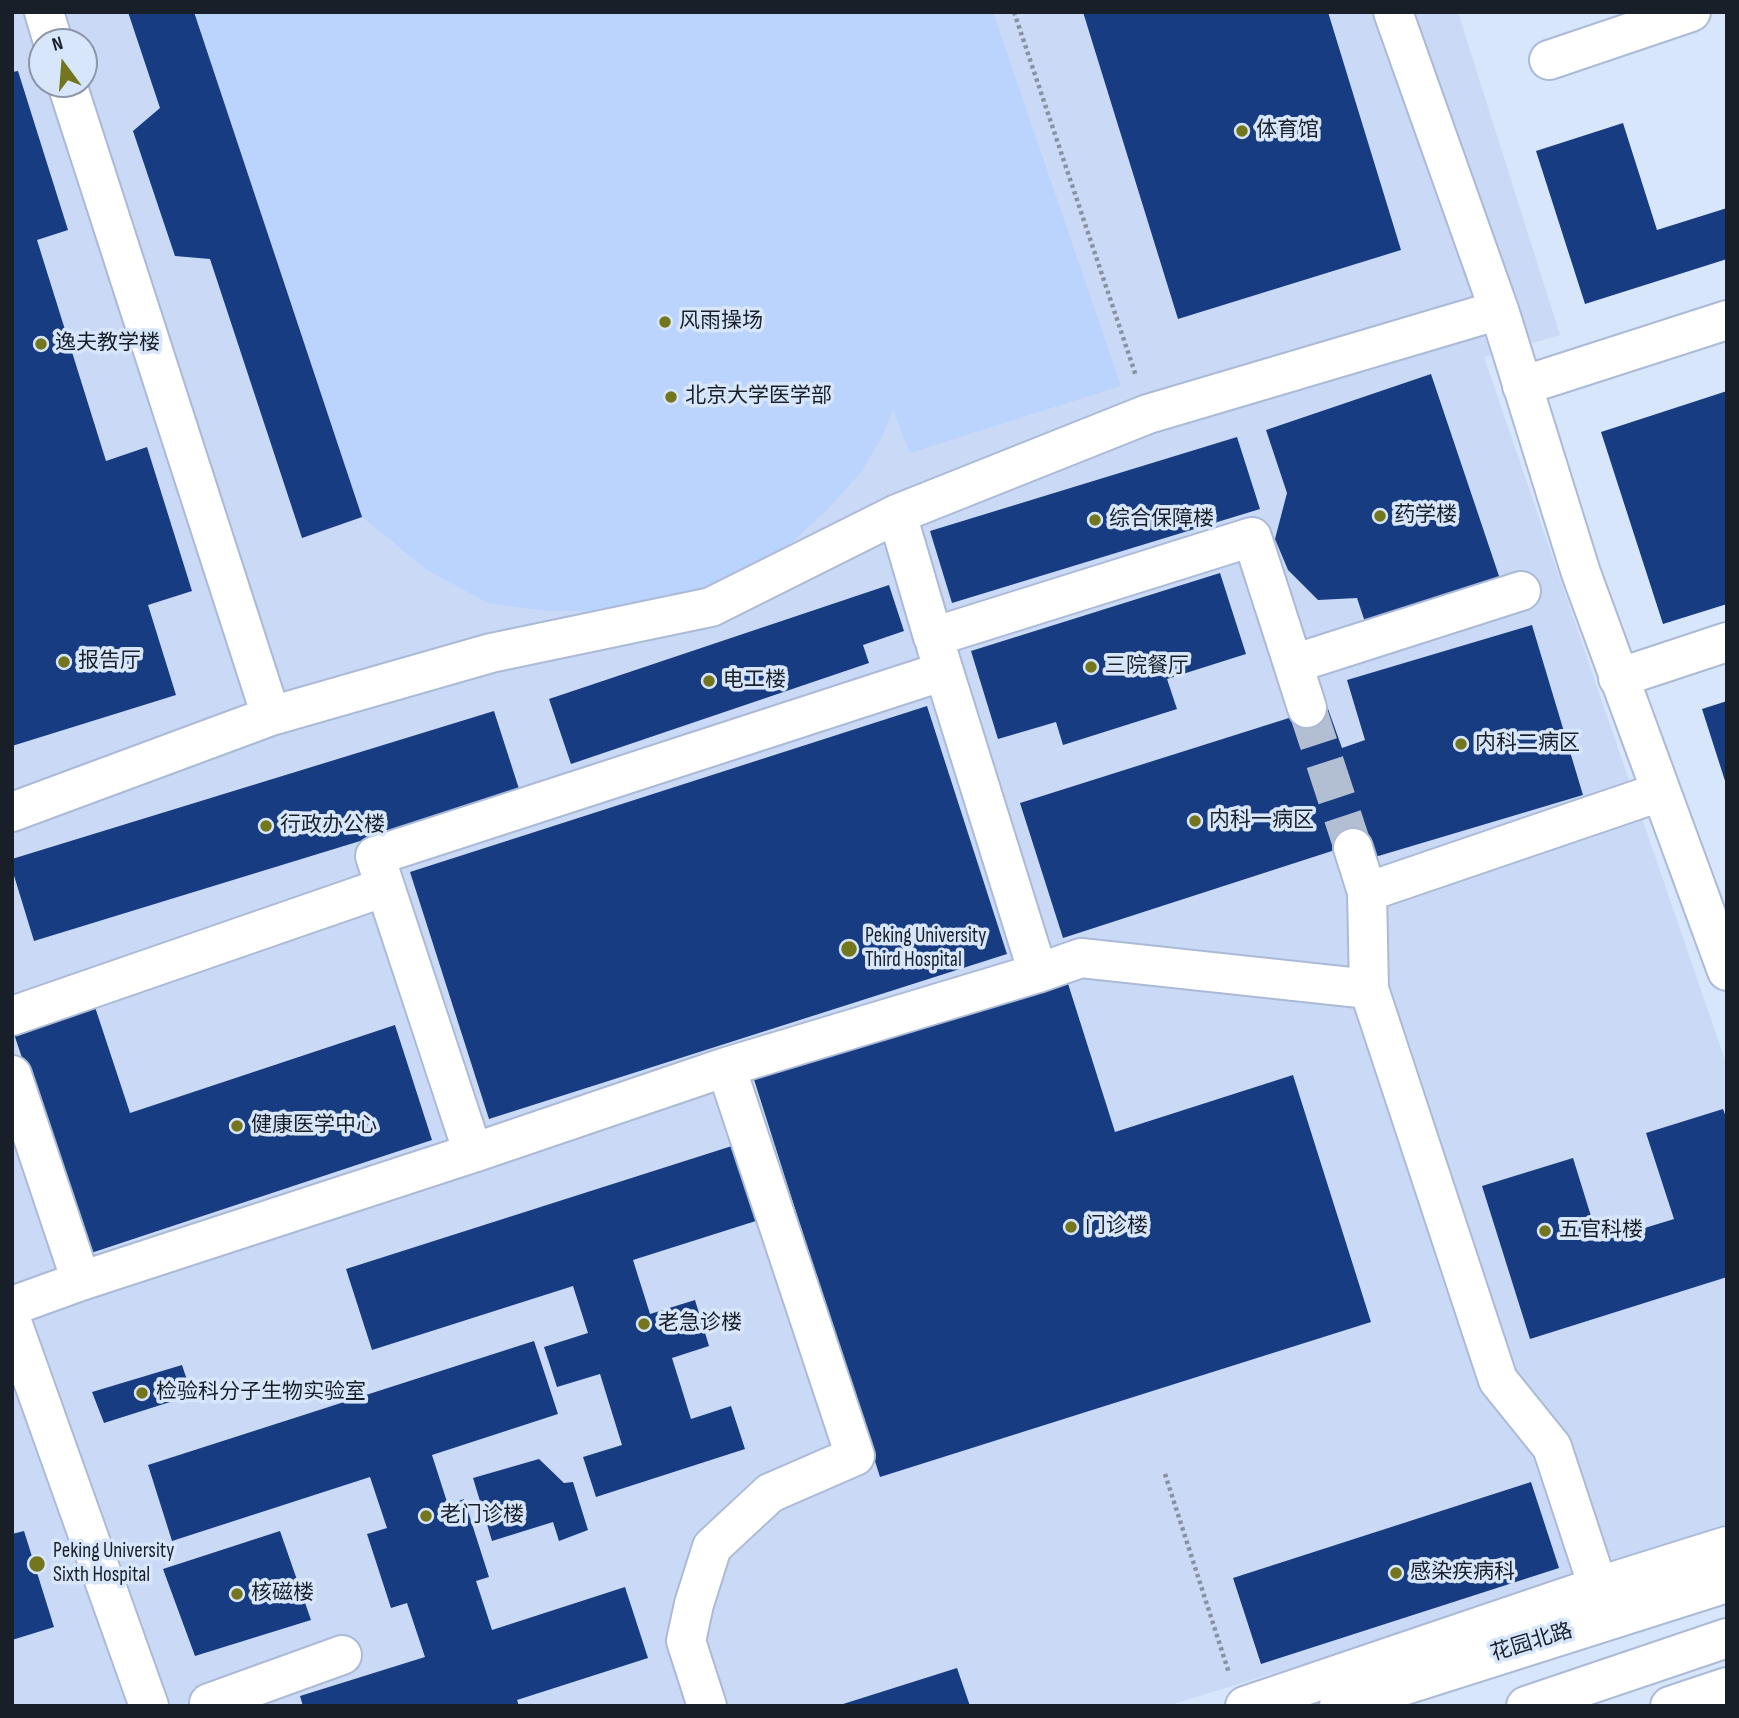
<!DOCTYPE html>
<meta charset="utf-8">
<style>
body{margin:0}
#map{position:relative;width:1739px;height:1718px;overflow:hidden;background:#d8e6fc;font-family:"Sofia Sans Condensed",sans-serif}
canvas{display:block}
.frame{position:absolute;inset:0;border:14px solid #191f29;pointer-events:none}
.north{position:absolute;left:28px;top:28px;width:70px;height:70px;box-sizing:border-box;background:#d8e6fc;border:2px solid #8c96a8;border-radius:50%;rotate:344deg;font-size:19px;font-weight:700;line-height:28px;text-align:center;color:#191f29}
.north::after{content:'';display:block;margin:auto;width:24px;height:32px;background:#74761e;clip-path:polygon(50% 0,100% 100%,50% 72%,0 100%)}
</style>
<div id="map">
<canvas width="1739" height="1718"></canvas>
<div class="frame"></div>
<div class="north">N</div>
</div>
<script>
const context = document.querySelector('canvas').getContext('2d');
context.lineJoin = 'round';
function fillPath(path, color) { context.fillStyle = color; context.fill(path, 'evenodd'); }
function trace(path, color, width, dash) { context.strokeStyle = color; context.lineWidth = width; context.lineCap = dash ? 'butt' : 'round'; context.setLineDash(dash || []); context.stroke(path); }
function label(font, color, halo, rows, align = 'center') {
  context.font = font + ' "Sofia Sans Condensed","Noto Sans SC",sans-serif'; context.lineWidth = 7; context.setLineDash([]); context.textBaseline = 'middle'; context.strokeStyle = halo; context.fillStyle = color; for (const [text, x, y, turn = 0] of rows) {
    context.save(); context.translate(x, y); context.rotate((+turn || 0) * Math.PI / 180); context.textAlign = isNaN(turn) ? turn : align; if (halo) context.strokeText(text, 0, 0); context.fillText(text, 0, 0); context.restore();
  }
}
fillPath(new Path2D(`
 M12 12H1458L1560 335 1484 357 1727 1066V1534L1167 1706H12ZM42 42H84V84H42Z`), '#cadaf6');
fillPath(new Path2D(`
 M128 12H993L1121 386 910 453 893 410 883 435 862 471 827 510 780 553 718 588 599 611H546L488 603 427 570 362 517 302 538 210 259 175 256 133 131 160 108Z`), '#bbd4fe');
fillPath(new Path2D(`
 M128 12H194L362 517 302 538 210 259 175 256 133 131 160 108Z
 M1083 12H1328L1401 250 1178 319Z
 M18 71 68 230 37 240 106 461 147 447 192 591 148 605 176 695 12 746V72Z
 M1623 123 1657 230 1727 208V259L1585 304 1536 151Z
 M1431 374 1500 579 1366 625 1357 598 1318 600 1288 570 1275 539 1287 493 1266 430Z
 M1727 391V604L1663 624 1601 432Z
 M1237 437 1260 509 952 603 930 531Z
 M1220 573 1246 654 1167 679 1177 709 1063 745 1056 722 998 739 971 651Z
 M889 585 904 631 863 645 869 663 571 764 549 699Z
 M1532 625 1583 795 1375 857 1369 839 1063 938 1020 803 1327 706 1342 748 1365 740 1347 680Z
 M1727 701V784H1726L1702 709Z
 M927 706 1007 954 489 1119 410 872Z
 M494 711 520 792 34 941 12 869V859Z
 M1064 971 1115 1132 1293 1075 1371 1322 880 1477 751 1070Z
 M94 1004 130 1113 395 1025 432 1140 88 1254 13 1031Z
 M1723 1109 1727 1120V1277L1530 1339 1482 1186 1573 1158 1599 1242 1674 1219 1646 1133Z
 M757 1138 781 1213 633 1260 650 1314 695 1300 709 1346 672 1358 691 1419 731 1406 745 1449 596 1497 583 1457 622 1445 600 1374 557 1387 544 1347 588 1333 573 1286 372 1350 346 1269Z
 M534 1341 558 1414 432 1455 448 1505 464 1499 489 1577 476 1581 492 1630 625 1587 648 1658 517 1700 519 1706H303L300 1696 425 1657 407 1603 391 1608 367 1534 387 1528 370 1477 172 1541 148 1465Z
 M182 1365 192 1395 104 1423 92 1392Z
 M539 1459 564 1483 573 1482 588 1530 559 1541 553 1522 492 1541 473 1478Z
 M1531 1482 1559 1568 1261 1664 1233 1578Z
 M24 1531 54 1627 12 1640V1534Z
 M280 1531 311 1620 195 1656 163 1569Z
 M957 1668 970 1706H840V1705Z`), '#173c81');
trace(new Path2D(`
 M1307 708 1353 848`), '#b2bed2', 38, [38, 19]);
const minor = new Path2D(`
 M44 12 53 42
 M1393 12 1499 310 1581 573 1727 971
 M1549 60 1691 12
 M67 84 271 716
 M1522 386 1727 320
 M897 514 933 637 1252 537 1293 664 1521 591
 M936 646 1038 973 1081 958 1369 989
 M1293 664 1307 708
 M1618 678 1727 642
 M12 812 271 716 491 653 711 607 897 514 1148 414 1499 310
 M1353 848 1367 892 1660 792
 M1367 892 1369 989 1498 1380 1552 1447 1609 1620
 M12 1016 385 887
 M726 1067 473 1153 375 856 944 671
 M12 1075 81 1281
 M12 1306 81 1281 473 1153
 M12 1322 149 1706
 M209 1703 342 1655
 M707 1706 686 1641 694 1604 712 1547 770 1493 855 1456 726 1067 1038 973
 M1245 1706 1599 1586 1727 1546
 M1339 1706 1727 1583
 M1526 1706 1727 1638
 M1670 1706 1727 1687`);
trace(minor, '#abbad6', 42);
trace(new Path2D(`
 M1014 12 1136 376
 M1165 1474 1229 1673`), '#8892a3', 4.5, [3.5, 3.5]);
trace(minor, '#fff', 38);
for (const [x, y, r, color] of [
 [1242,131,7,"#74761e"],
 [665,322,7,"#74761e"],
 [41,344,7,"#74761e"],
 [671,397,7,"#74761e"],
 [1380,516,7,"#74761e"],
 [1095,520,7,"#74761e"],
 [64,662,7,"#74761e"],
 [1091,667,7,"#74761e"],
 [709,681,7,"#74761e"],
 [1461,744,7,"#74761e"],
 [1195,821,7,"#74761e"],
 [266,826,7,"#74761e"],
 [849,949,9,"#74761e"],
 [237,1126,7,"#74761e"],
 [1071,1227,7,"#74761e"],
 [1545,1231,7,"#74761e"],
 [644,1324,7,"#74761e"],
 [142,1393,7,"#74761e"],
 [426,1516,7,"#74761e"],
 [37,1564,9,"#74761e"],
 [1396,1573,7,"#74761e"],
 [237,1594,7,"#74761e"]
]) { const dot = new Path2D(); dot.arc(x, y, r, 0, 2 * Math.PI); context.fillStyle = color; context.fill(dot); trace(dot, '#d8e6fc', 2.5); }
label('21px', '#191f29', '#d8e6fc', [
 ["体育馆",1256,131],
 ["风雨操场",679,322],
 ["逸夫教学楼",55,344],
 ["北京大学医学部",685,397],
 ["药学楼",1394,516],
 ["综合保障楼",1109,520],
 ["报告厅",78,662],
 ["三院餐厅",1105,667],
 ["电工楼",723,681],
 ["内科二病区",1475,744],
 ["内科一病区",1209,821],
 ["行政办公楼",280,826],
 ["Peking University",865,937],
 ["Third Hospital",865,961],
 ["健康医学中心",251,1126],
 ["门诊楼",1085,1227],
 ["五官科楼",1559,1231],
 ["老急诊楼",658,1324],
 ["检验科分子生物实验室",156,1393],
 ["老门诊楼",440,1516],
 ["Peking University",53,1552],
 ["Sixth Hospital",53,1576],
 ["感染疾病科",1410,1573],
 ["核磁楼",251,1594]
], 'left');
label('21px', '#191f29', '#d8e6fc', [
 ["花园北路",1532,1643,-17]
]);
</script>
